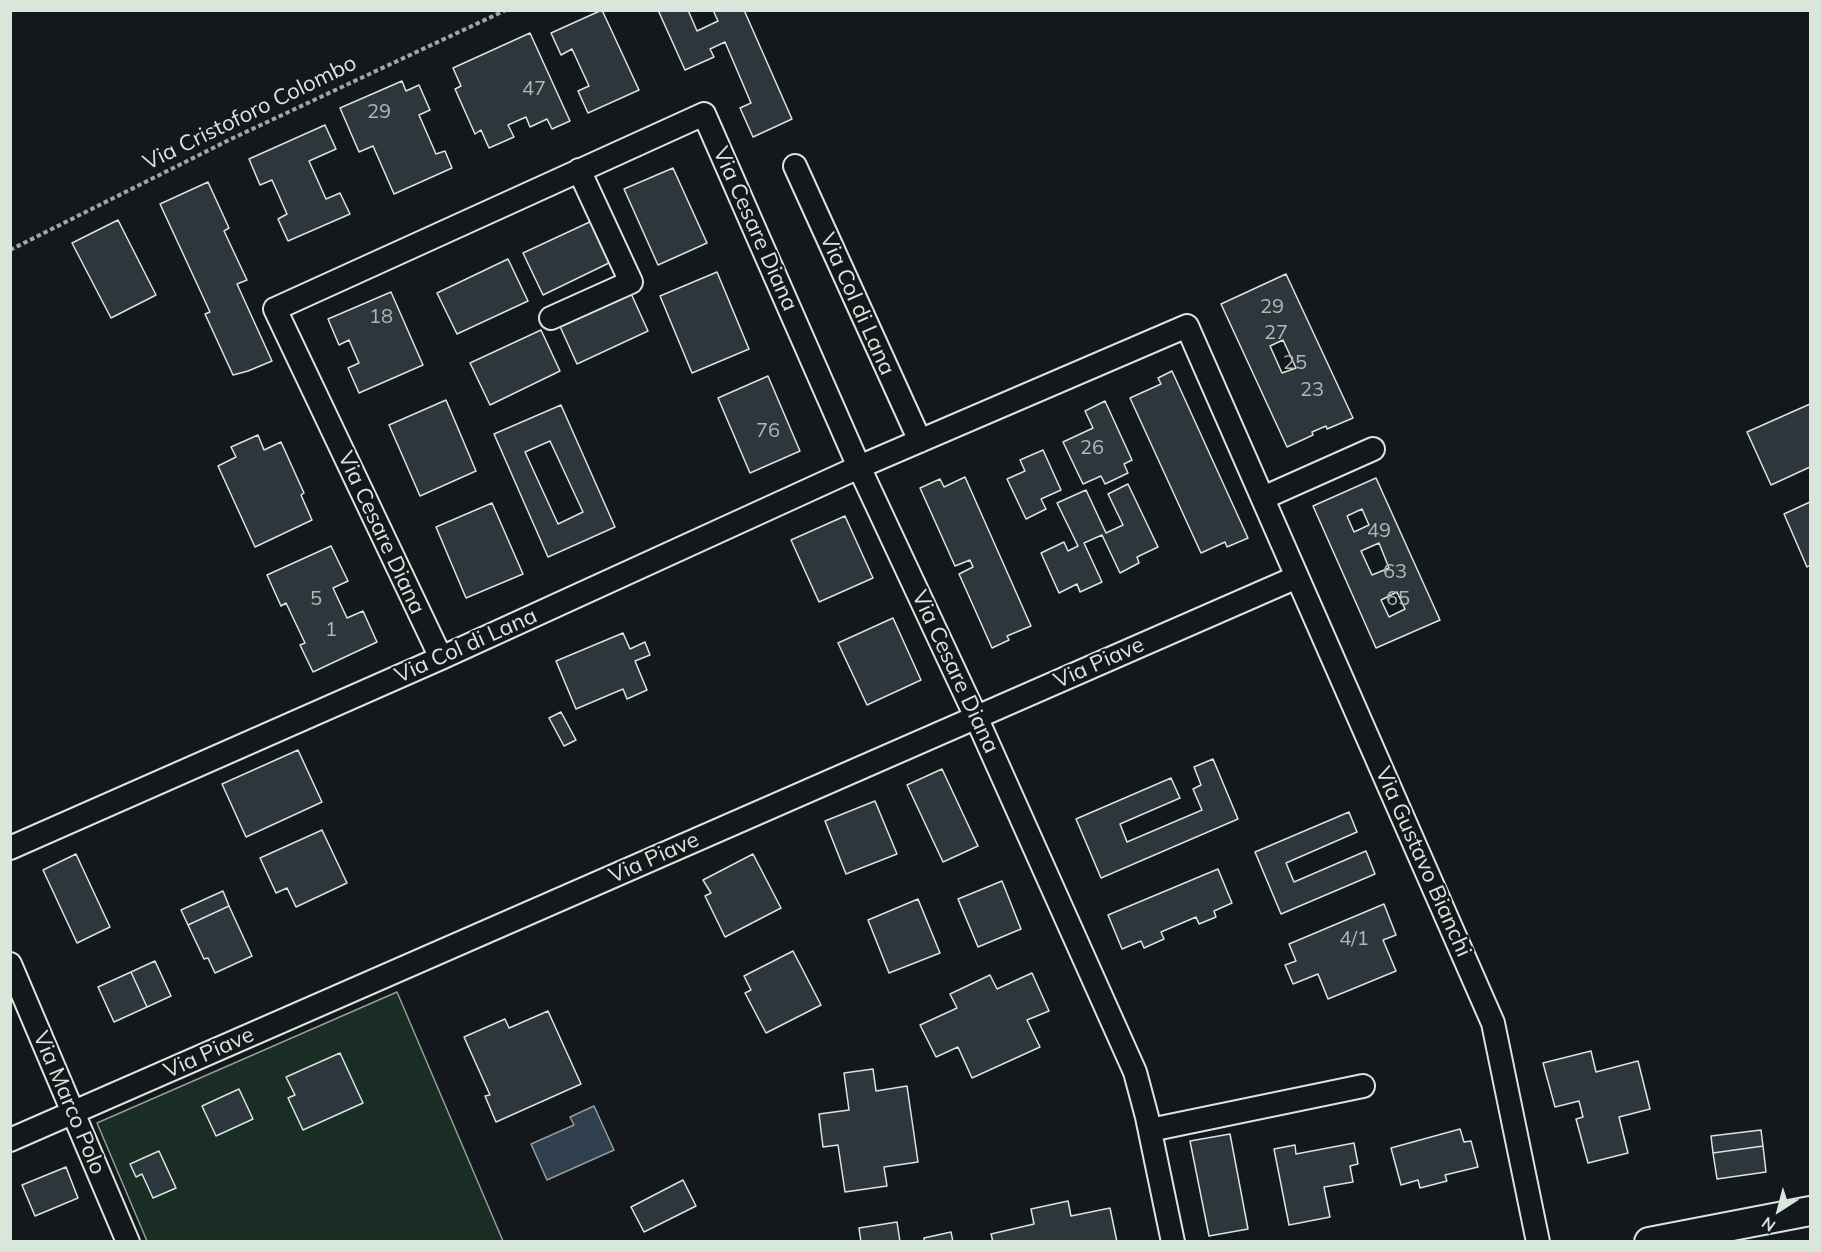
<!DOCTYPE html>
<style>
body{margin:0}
#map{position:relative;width:1821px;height:1252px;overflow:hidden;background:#14181c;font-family:Mulish,sans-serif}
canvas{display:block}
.frame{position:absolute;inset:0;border:12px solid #d8e6dc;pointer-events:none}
.north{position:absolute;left:1749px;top:1180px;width:60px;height:60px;-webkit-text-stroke:4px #14181c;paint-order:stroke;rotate:216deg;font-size:16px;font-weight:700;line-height:24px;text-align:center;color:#d8e6dc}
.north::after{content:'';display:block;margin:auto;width:21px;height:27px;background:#d8e6dc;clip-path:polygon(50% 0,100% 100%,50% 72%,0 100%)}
</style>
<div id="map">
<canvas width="1821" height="1252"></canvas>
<div class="frame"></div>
<div class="north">N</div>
</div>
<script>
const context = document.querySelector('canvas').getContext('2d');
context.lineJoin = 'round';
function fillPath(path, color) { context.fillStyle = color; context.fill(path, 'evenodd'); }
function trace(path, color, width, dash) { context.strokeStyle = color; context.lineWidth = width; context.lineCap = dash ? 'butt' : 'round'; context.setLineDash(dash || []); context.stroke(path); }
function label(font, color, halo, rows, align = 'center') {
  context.font = font + ' Mulish,sans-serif'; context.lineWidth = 4.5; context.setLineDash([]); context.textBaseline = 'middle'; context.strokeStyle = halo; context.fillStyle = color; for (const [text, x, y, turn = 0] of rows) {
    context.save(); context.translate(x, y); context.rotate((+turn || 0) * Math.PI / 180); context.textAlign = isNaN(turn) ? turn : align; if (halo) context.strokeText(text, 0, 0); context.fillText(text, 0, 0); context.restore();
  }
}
const green = new Path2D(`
 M397 992 503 1241H147L97 1123Z`);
fillPath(green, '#1a2d24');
trace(green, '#939e99', 1.5);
const water = new Path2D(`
 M594 1106 614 1150 547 1180 531 1144 574 1125 570 1117Z`);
fillPath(water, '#2f3f4d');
trace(water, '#939e99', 1.5);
const building = new Path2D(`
 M602 10 639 90 588 113 578 91 589 86 572 49 561 55 551 33Z
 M658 10H688L697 31 718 21 713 10H744L792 119 753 137 740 108 751 103 725 42 710 49 714 57 685 70Z
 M530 33 570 121 552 129 547 119 530 127 526 117 508 125 514 137 489 148 481 130 475 134 455 89 461 86 453 68Z
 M402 81 406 91 419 85 430 110 419 115 436 154 445 151 452 168 394 194 373 146 359 152 340 108Z
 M325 125 336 149 309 161 326 199 340 193 350 214 288 241 278 219 287 214 272 180 260 185 249 159Z
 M673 168 707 243 658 265 624 189Z
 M208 182 229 228 224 231 247 280 237 284 272 361 248 371 233 375 205 314 210 312 160 204Z
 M118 220 156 295 111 318 72 243Z
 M594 220 613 261 543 295 523 253Z
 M508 259 528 301 457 334 437 293Z
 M717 272 749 349 692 373 660 296Z
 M1286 274 1353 418 1327 429 1326 426 1312 432 1313 435 1287 447 1221 304ZM1283 340 1296 368 1282 373 1270 346Z
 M629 289 648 331 577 364 558 322Z
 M391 292 423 365 359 393 348 368 359 363 349 340 339 345 328 319Z
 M541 330 560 371 490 405 470 363Z
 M1172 371 1248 538 1227 547 1225 542 1201 553 1130 398 1161 384 1158 378Z
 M768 376 800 451 750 473 718 398Z
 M446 400 476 471 420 496 389 425Z
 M1105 401 1132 460 1124 464 1128 473 1105 484 1101 476 1083 484 1063 442 1093 428 1085 411Z
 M1810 404V467L1771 485 1747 432Z
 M561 405 615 527 548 557 494 434ZM550 441 583 512 558 524 525 452Z
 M258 435 264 450 281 442 304 493 301 495 312 520 255 547 218 466 236 457 231 447Z
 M1043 450 1061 490 1041 499 1046 509 1026 519 1007 479 1025 471 1020 460Z
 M965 477 1031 626 1007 636 1009 640 992 648 959 574 973 567 970 560 955 566 920 488 940 479 944 487Z
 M1376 478 1440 620 1376 648 1313 506ZM1362 509 1369 525 1354 532 1347 516ZM1379 543 1389 568 1372 575 1361 551ZM1397 592 1405 609 1389 617 1381 600Z
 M1128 484 1158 547 1137 557 1139 563 1120 573 1102 535 1084 543 1102 582 1080 592 1077 584 1059 593 1041 553 1064 542 1068 551 1078 546 1057 503 1086 490 1106 533 1123 525 1108 494Z
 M1810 502V565L1807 567 1784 514Z
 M492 503 523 574 466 598 436 527Z
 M845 516 873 578 819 602 791 540Z
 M331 546 348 581 333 588 347 618 363 611 377 642 313 672 300 645 305 643 286 603 281 606 267 575Z
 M893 618 921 680 867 705 838 643Z
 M623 633 630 649 645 642 650 655 635 661 647 690 627 699 623 689 576 709 556 661Z
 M561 712 576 740 564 746 549 718Z
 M298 750 322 802 246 837 222 784Z
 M1213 759 1238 819 1101 878 1076 819 1171 778 1180 798 1120 824 1127 842 1202 810 1193 789 1201 785 1194 767Z
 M942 769 978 846 943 862 907 785Z
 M875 801 897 854 846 874 825 821Z
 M1349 812 1357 832 1286 863 1294 882 1366 851 1375 874 1281 914 1255 852Z
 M322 830 347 883 296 907 287 888 276 893 260 858Z
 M76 854 110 927 77 943 43 870Z
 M753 854 781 908 725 937 705 896 711 893 703 880Z
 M1218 869 1232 903 1214 911 1216 917 1199 924 1196 917 1161 932 1164 939 1144 948 1141 941 1122 949 1108 915Z
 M1002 881 1021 929 978 947 958 899Z
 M223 891 229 906 188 925 181 910Z
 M918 899 940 953 889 973 868 920Z
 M1384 904 1396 935 1383 940 1396 971 1328 999 1318 974 1293 984 1285 965 1296 961 1289 944Z
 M229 906 252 956 215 973 208 958 204 959 188 925Z
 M793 951 821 1005 766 1033 745 993 751 990 744 976Z
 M155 961 171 996 147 1007 131 972Z
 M131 972 147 1007 114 1022 98 987Z
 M1032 973 1049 1011 1027 1020 1040 1047 972 1078 958 1047 936 1057 920 1025 957 1008 950 994 990 975 997 989Z
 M548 1011 581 1084 496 1122 485 1096 490 1095 464 1037 505 1019 509 1028Z
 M1591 1051 1596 1072 1638 1061 1650 1109 1619 1117 1628 1153 1588 1163 1576 1119 1583 1117 1579 1101 1555 1107 1543 1063Z
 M340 1053 363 1103 303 1130 288 1098 295 1095 286 1077Z
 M873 1069 876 1091 907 1086 918 1162 884 1167 887 1186 845 1192 838 1145 823 1147 819 1114 849 1110 844 1073Z
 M239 1089 253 1119 216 1136 202 1106Z
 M1460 1129 1464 1142 1471 1141 1478 1167 1445 1175 1447 1181 1420 1188 1418 1180 1401 1185 1391 1148Z
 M1761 1130 1763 1146 1713 1153 1711 1136Z
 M1230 1134 1248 1229 1209 1236 1190 1141Z
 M1354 1143 1358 1164 1350 1166 1353 1182 1324 1187 1330 1217 1289 1225 1274 1149 1295 1145 1296 1154Z
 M1763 1146 1766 1172 1717 1179 1713 1153Z
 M159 1151 176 1188 153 1198 142 1174 136 1177 130 1164Z
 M66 1167 78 1198 35 1216 22 1185Z
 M683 1180 696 1206 644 1232 631 1207Z
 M1068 1201 1071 1216 1110 1208 1117 1242H993L991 1234 1034 1224 1031 1209Z
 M897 1222 900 1242H861L859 1228Z
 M951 1232 953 1242H924V1238Z`);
fillPath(building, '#2c363c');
trace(building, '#d8e6dc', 1.5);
const minor = new Path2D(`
 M795 166 920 441
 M551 318 631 282 579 170
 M1263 498 1373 449
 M441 658 275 309 704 114 859 467 976 717 1135 1072 1147 1117 1173 1242
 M10 848 441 658 859 467 1187 326 1493 1023 1538 1242
 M10 964 128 1242
 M1150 1130 1363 1086
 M10 1140 1297 577`);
const tertiary = new Path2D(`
 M1649 1242 1810 1211`);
trace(minor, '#d8e6dc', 26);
trace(tertiary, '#d8e6dc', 32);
trace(new Path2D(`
 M10 250 231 139 506 10`), '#9da8a2', 4, [4.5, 3]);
trace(minor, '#14181c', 22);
trace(tertiary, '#14181c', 28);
label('20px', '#adbab4', null, [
 ["47",534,89],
 ["29",379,112],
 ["29",1272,307],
 ["18",381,317],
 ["27",1276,333],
 ["25",1295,363],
 ["23",1312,390],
 ["76",768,431],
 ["26",1092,448],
 ["49",1379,531],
 ["63",1395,572],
 ["5",316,599],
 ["65",1398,599],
 ["1",331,630],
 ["4/1",1354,939]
]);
label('22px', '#d8e6dc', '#14181c', [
 ["Via Cristoforo Colombo",250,113,-26],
 ["Via Cesare Diana",755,229,66],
 ["Via Col di Lana",857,304,66],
 ["Via Cesare Diana",381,533,65],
 ["Via Col di Lana",466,646,-24],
 ["Via Piave",1099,663,-24],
 ["Via Cesare Diana",955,672,65],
 ["Via Piave",654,858,-24],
 ["Via Gustavo Bianchi",1423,862,66],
 ["Via Piave",209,1053,-24],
 ["Via Marco Polo",69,1103,67]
]);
</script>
